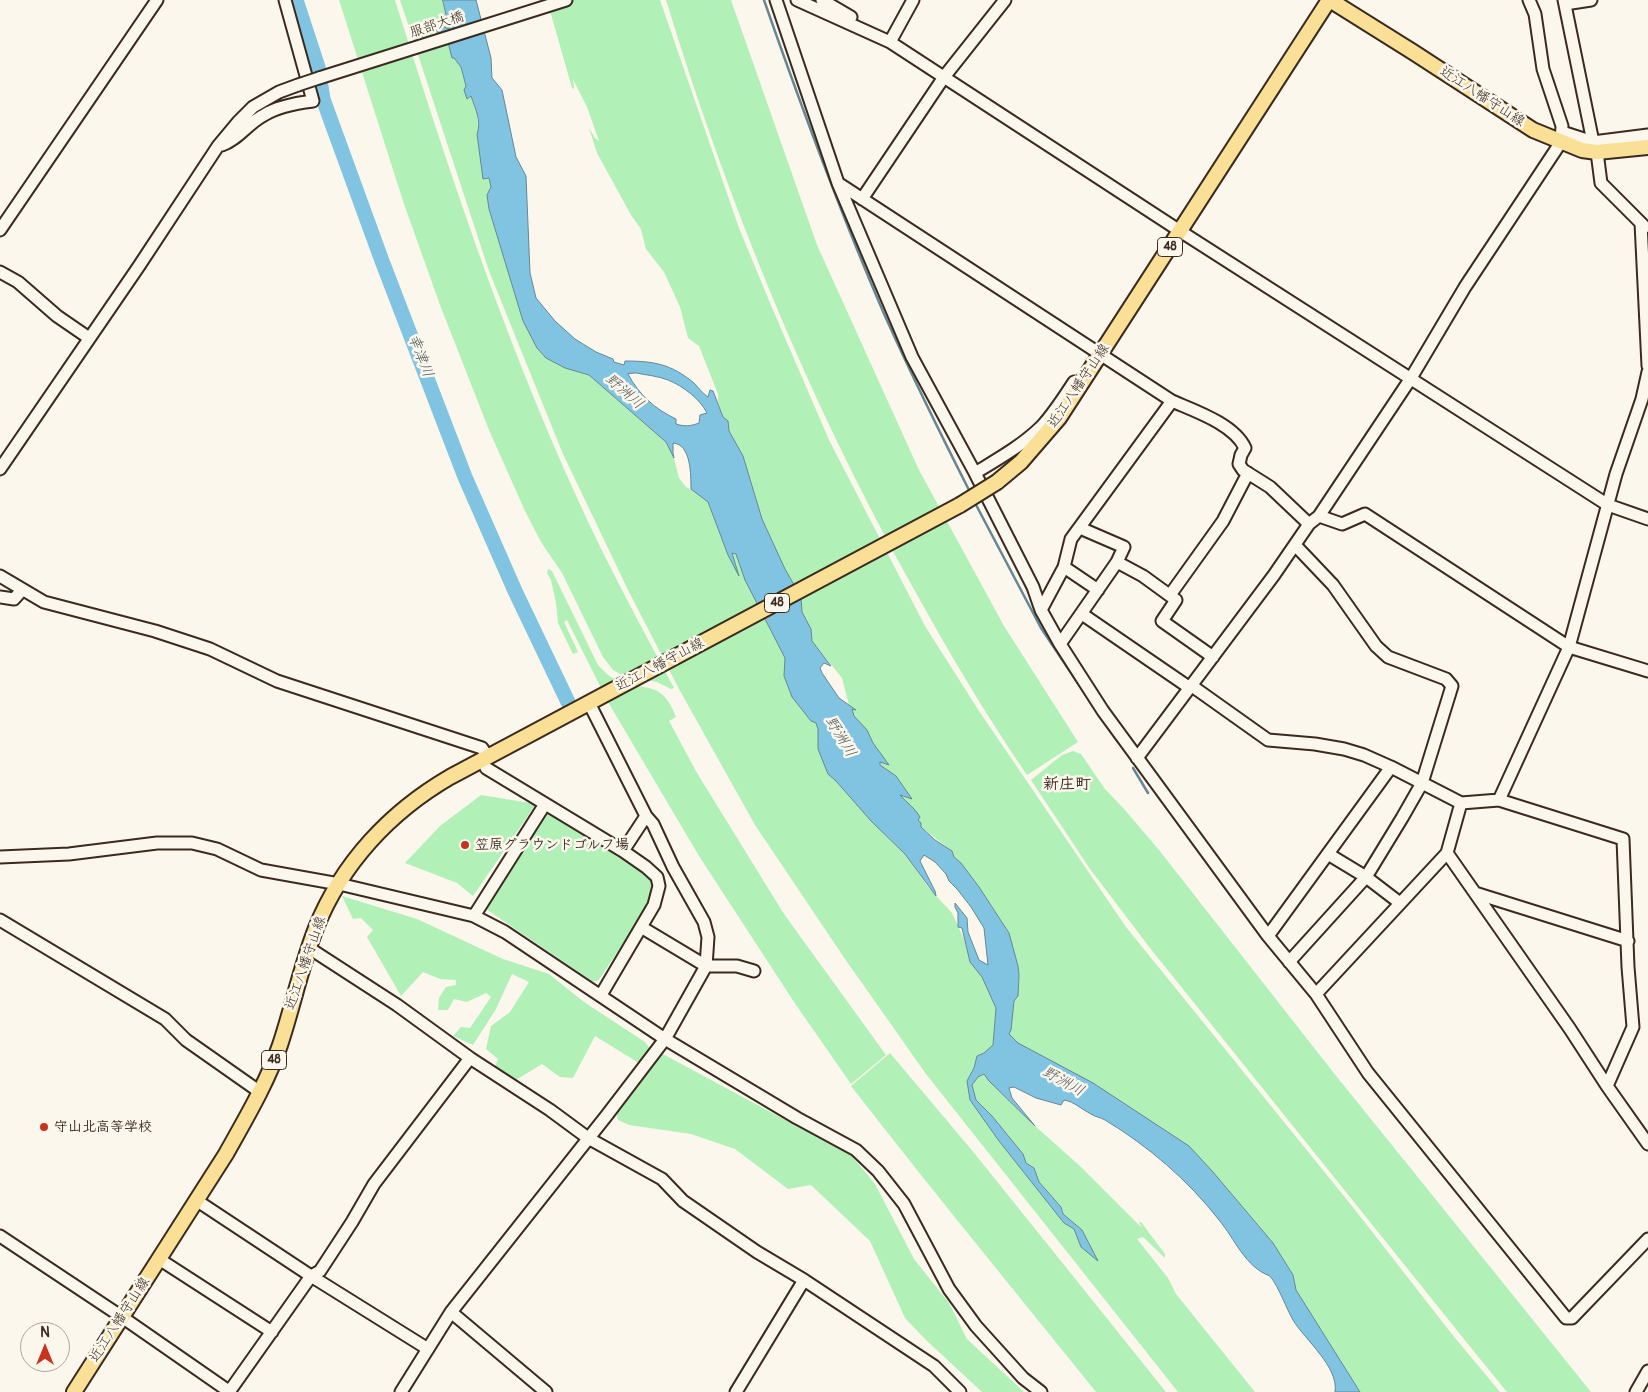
<!DOCTYPE html>
<meta charset="utf-8">
<style>
body{margin:0}
#map{position:relative;width:1648px;height:1392px;overflow:hidden;background:#fbf7ec;font-family:Pangolin,sans-serif}
canvas{display:block}
.north{position:absolute;left:20px;top:1322px;width:50px;height:50px;box-sizing:border-box;background:#fbf7ec;border:1px solid #aea59a;border-radius:50%;rotate:0deg;font-size:14px;font-weight:700;line-height:20px;text-align:center;color:#3b2a1e}
.north::after{content:'';display:block;margin:auto;width:18px;height:22px;background:#c8321e;clip-path:polygon(50% 0,100% 100%,50% 72%,0 100%)}
</style>
<div id="map">
<canvas width="1648" height="1392"></canvas>
<div class="north">N</div>
</div>
<script>
const context = document.querySelector('canvas').getContext('2d');
context.lineJoin = 'round';
function fillPath(path, color) { context.fillStyle = color; context.fill(path, 'evenodd'); }
function trace(path, color, width, dash) { context.strokeStyle = color; context.lineWidth = width; context.lineCap = dash ? 'butt' : 'round'; context.setLineDash(dash || []); context.stroke(path); }
function label(font, color, halo, rows, align = 'center') {
  context.font = font + ' Pangolin,"Klee One",sans-serif'; context.lineWidth = 5; context.setLineDash([]); context.textBaseline = 'middle'; context.strokeStyle = halo; context.fillStyle = color; for (const [text, x, y, turn = 0] of rows) {
    context.save(); context.translate(x, y); context.rotate((+turn || 0) * Math.PI / 180); context.textAlign = isNaN(turn) ? turn : align; if (halo) context.strokeText(text, 0, 0); context.fillText(text, 0, 0); context.restore();
  }
}
fillPath(new Path2D(`
 M339 0H395C448 169 504 338 578 500 607 564 641 626 674 688L671 689 657 682 624 676 613 670 603 657 562 573 541 542 525 511 489 430 440 305 404 204Z
 M400 0H443L449 29 438 28 436 26 435 27 438 38 448 42 453 57 461 67 466 86 467 99 471 95 477 116 484 179 489 178 491 187 489 209 523 321 537 348 546 358 565 368 589 375 666 442 674 458 679 478 686 487 700 494 708 502 728 555 737 570 732 553 736 554 745 580 785 658 784 676 792 697 811 721 816 723 818 729V749L828 774 836 781 871 821 905 854 928 887 952 913 964 939 970 962 982 977 996 1008 993 1045 984 1053 977 1056 974 1068 967 1081 970 1100 999 1141 1064 1223 1074 1229 1081 1247 1097 1259 1082 1230 1063 1214 1061 1207 1039 1182 1034 1168 1026 1163 1023 1154 992 1116 976 1100 972 1085 978 1077 984 1073 989 1081 1035 1126 1080 1166 1142 1228 1139 1222H1141L1165 1254V1258L1143 1237 1137 1239 1168 1278 1176 1294 1255 1392H1178L926 1074 845 959 755 825 679 689 628 590 563 454 514 333 489 271Z
 M547 0H660L739 228 770 303 829 440 925 626 979 711 1126 927 1352 1206 1451 1333 1500 1392H1360L1296 1290 1293 1275 1273 1243 1213 1172 1044 1058 1018 1043 1009 1034 1014 1001 1018 996 1019 975 1018 966 1009 933 979 887 961 863 954 857 952 851 921 827 910 807 900 796 901 794 907 798 885 770 880 765V761L888 765 873 743 867 730 860 724 854 716 852 709H855L849 705 842 678 812 641 811 629 802 613 801 597 785 569 762 519 743 456 729 431 728 421 723 417 718 402V394L699 346 688 338 680 307 664 272 646 249 641 229 631 215 597 153 589 128 595 138 599 141 587 107 573 79 574 89 572 88Z
 M666 0H731L817 245 919 470 1004 626 1078 742 1027 775C985 714 947 649 911 584 808 399 728 203 666 0Z
 M548 569 552 571 598 665C603 670 607 675 613 678 641 694 661 676 676 717L669 721 697 773 784 914 886 1055 851 1084 794 1002 699 856 608 702 567 620 564 622 578 652 573 654 558 623 556 603 551 580 547 573Z
 M1073 751 1081 754 1105 789 1125 810 1159 850 1333 1072 1591 1392H1507L1472 1349 1150 948 1090 869 1031 780 1062 755Z
 M481 795 536 804 473 896 457 883 405 863 440 826Z
 M547 810 646 870C654 882 654 890 650 903L598 981H592L483 907Z
 M342 896 417 919 503 959 549 974 584 1002 645 1042 651 1050 639 1063 595 1036 573 1078 560 1077 542 1064 516 1080 495 1067 498 1059 486 1049 491 1026 510 1012 529 982 512 974 496 1009 473 1045 453 1036 461 1027 470 1028 491 997 486 993 467 1002 454 999 448 1010H438L439 998 446 987 456 985V980L440 979 423 972 401 996 367 937 373 930 361 918 353 919Z
 M661 1053 852 1156 875 1184 914 1259 949 1303 967 1339 1024 1392H982L926 1340 905 1318 870 1241 811 1185 788 1189 735 1149 691 1134 629 1125 618 1120 616 1111Z
 M890 1053 975 1154 1166 1392H1096C1014 1290 931 1189 851 1086Z`), '#b1f0b7');
const water = new Path2D(`
 M443 0H476L491 58 492 78 502 90 516 157 526 176 530 273 536 298 555 321 575 339 596 352 613 359 614 362 624 365 625 361C654 361 671 364 694 383 699 388 702 393 708 397L710 390 713 391 723 417 728 421 729 431 743 456 762 519 785 569 801 597 802 612 811 629 812 641 831 666 824 663 820 668 822 673 839 698 856 710 852 709 854 716 867 730 873 743 889 765 880 762V765L896 776 912 799 900 795C907 803 915 808 920 817L918 820 921 823V827L935 840 952 851 954 857 961 863 979 887 1009 933 1018 966 1019 975 1018 996 1014 1001 1011 1030 1009 1034 1018 1043 1093 1083 1189 1146 1213 1172 1273 1243 1293 1275 1296 1290 1360 1392H1335C1339 1367 1305 1340 1293 1320 1285 1306 1280 1289 1270 1276 1245 1267 1235 1239 1219 1220 1188 1180 1148 1146 1105 1120 1100 1117 1095 1117 1091 1114 1081 1109 1075 1102 1064 1100L1061 1105 1036 1098 1014 1087 1009 1088 1012 1098 1035 1126 989 1081 984 1074 978 1077 972 1085 976 1100 992 1116 1023 1154 1026 1163 1034 1168 1039 1182 1061 1207 1063 1214 1082 1230 1098 1261 1081 1247 1074 1229 1064 1223 999 1141 970 1100 967 1081 974 1068 977 1056 984 1053 993 1045 996 1008 982 977 970 962 962 928 958 927V913L955 907V903L967 918 968 932 979 960 988 965 984 928 971 907 957 889 949 881 946 874 935 862 924 855 920 861 935 891 936 896 905 854 871 821 836 781 828 774 818 749V729L816 723 811 721 792 697 784 676 785 658 745 580 736 554 732 553 739 576 728 555 708 502 691 489C691 475 691 444 673 443V453L674 458 666 442 589 375 565 368 546 358 537 348 523 321 489 209 487 195 491 187 489 178 483 179 477 134C482 122 475 108 471 96L467 99 464 90 466 86 461 67 454 58H452L448 42 438 38 436 25 438 28 444 27 449 29ZM636 373C646 375 658 376 668 380 683 386 700 399 707 413L700 415 699 423C691 426 685 427 676 424V419C655 409 639 395 628 374Z`);
fillPath(water, '#81c4e2');
trace(water, '#658694', 1);
trace(new Path2D(`
 M764 0C801 106 840 212 885 316 912 376 941 435 971 494
 M974 501 1041 628 1093 706
 M1105 723 1118 742
 M1133 768 1148 793`), '#658694', 2.5);
trace(new Path2D(`
 M296 0 318 67 323 99 382 261 465 477 515 591 568 702`), '#81c4e2', 15);
const minor = new Path2D(`
 M776 0 838 183 912 357 975 473 1033 587 1041 610 1060 644 1103 711 1268 936 1316 994 1368 1073 1566 1318H1572L1648 1239
 M797 0 890 42 1180 231 1608 505 1648 519
 M822 0 851 17
 M1564 0 1593 142
 M1565 4 1591 0
 M890 42 913 0
 M319 78 566 0
 M1562 132 1593 142 1648 135
 M222 145C239 139 248 123 264 115 278 106 297 103 313 101L285 0
 M1597 152 1601 183 1645 227
 M838 183 1172 401C1195 411 1234 424 1245 448L1241 455 1239 464 1243 470 1270 487 1309 524
 M862 199 944 77 1005 0
 M1641 223 1648 366
 M0 230 157 0
 M0 272 18 282 57 316 89 338
 M0 469 139 266 218 146 238 122 253 107 279 92 298 85
 M975 473C998 459 1023 445 1042 426 1054 413 1064 397 1074 382
 M1319 516 1342 524 1365 514 1569 647 1648 671
 M1117 562 1143 576 1176 600 1162 621 1213 657
 M1064 567 1098 590
 M0 576 44 602 155 631 210 649 277 681 482 748 488 757
 M1170 595 1223 521 1248 473
 M0 597 14 599 22 590
 M1041 610 1064 567 1071 539 1172 401
 M1082 614 1190 688
 M1060 644 1117 562 1124 547 1080 528
 M1192 686 1268 740 1315 744 1344 749 1364 755 1391 767 1461 803 1499 800 1623 839 1628 967 1633 1027 1607 1086
 M1137 758 1274 575 1309 524 1319 516 1411 378 1465 287 1561 142 1562 126 1543 69 1535 14 1529 0
 M486 768 623 851 646 867 657 877 659 886 654 905 601 995
 M1499 800 1569 647 1616 474 1642 399 1648 372
 M623 851 646 816
 M1447 853 1570 1029 1607 1086 1648 1144
 M1328 854 1366 877 1400 903
 M0 857 69 854 157 843H192L217 849 261 870 339 884 474 916 505 932 665 1039 797 1118 856 1150 878 1171 904 1204 949 1289 976 1326 1023 1378 1041 1392
 M1475 893 1628 941
 M474 916 545 804
 M0 920 165 1019 186 1040 260 1092
 M641 927 706 966H737L754 971
 M1268 936 1391 767
 M309 948 397 1005 470 1058 550 1110 588 1138 662 1179 683 1201 757 1252 804 1280 934 1366 960 1392
 M1289 962 1366 877 1402 818 1422 783 1452 686 1446 679 1388 657 1376 646 1333 585 1295 545
 M1316 994 1447 853 1461 803
 M196 1200 311 1276 428 1349
 M0 1236 122 1317 230 1392
 M159 1259 272 1332
 M451 1312 546 1392
 M229 1392 311 1276 320 1271 352 1222 374 1184 470 1058
 M401 1392 451 1312 607 1115 665 1039 706 966 708 937 704 922 673 867 653 824 646 816 589 703
 M736 1392 804 1280
 M1636 1392 1648 1371`);
const major = new Path2D(`
 M1330 0 1413 52 1533 130 1582 150 1597 152 1648 147
 M997 482 1021 462 1059 418 1329 0
 M74 1392 226 1154C246 1118 267 1083 280 1045 293 1006 301 966 316 928 342 863 390 812 450 777L960 505`);
trace(minor, '#3b2a1e', 15);
trace(major, '#3b2a1e', 18);
trace(minor, '#fbf7ec', 11);
trace(major, '#fadf96', 14);
const minorBridge = new Path2D(`
 M298 85 319 78`);
const majorBridge = new Path2D(`
 M960 505 997 482`);
trace(minorBridge, '#3b2a1e', 15, []);
trace(majorBridge, '#3b2a1e', 18, []);
trace(minorBridge, '#fbf7ec', 11);
trace(majorBridge, '#fadf96', 14);
for (const [x, y, r, color] of [
 [465,845,5,"#c8321e"],
 [44,1127,5,"#c8321e"]
]) { const dot = new Path2D(); dot.arc(x, y, r, 0, 2 * Math.PI); context.fillStyle = color; context.fill(dot); trace(dot, '#fbf7ec', 2); }
for (const [x, y, w] of [
 [1170,247,25],
 [777,603,25],
 [274,1060,25]
]) { const box = new Path2D(); box.roundRect(x - w / 2, y - 9.5, w, 19, 4); context.fillStyle = '#fbf7ec'; context.fill(box); trace(box, '#3b2a1e', 1); }
label('bold 12px', '#3b2a1e', null, [
 ["48",1170,247],
 ["48",777,603],
 ["48",274,1060]
]);
label('14px', '#3b2a1e', '#fbf7ec', [
 ["服部大橋",437,25,-18],
 ["近江八幡守山線",1482,97,33],
 ["近江八幡守山線",1079,386,-56],
 ["近江八幡守山線",660,665,-28],
 ["近江八幡守山線",306,963,-71],
 ["近江八幡守山線",120,1320,-57]
]);
label('bold 14px', '#3b2a1e', '#fbf7ec', [
 ["笠原グラウンドゴルフ場",475,845],
 ["守山北高等学校",54,1127]
], 'left');
label('italic 15px', '#505859', '#fbf7ec', [
 ["幸津川",420,356,69],
 ["野洲川",624,392,41],
 ["野洲川",840,737,59],
 ["野洲川",1063,1082,29]
]);
label('bold 16px', '#3b2a1e', '#fbf7ec', [
 ["新庄町",1067,785]
]);
</script>
